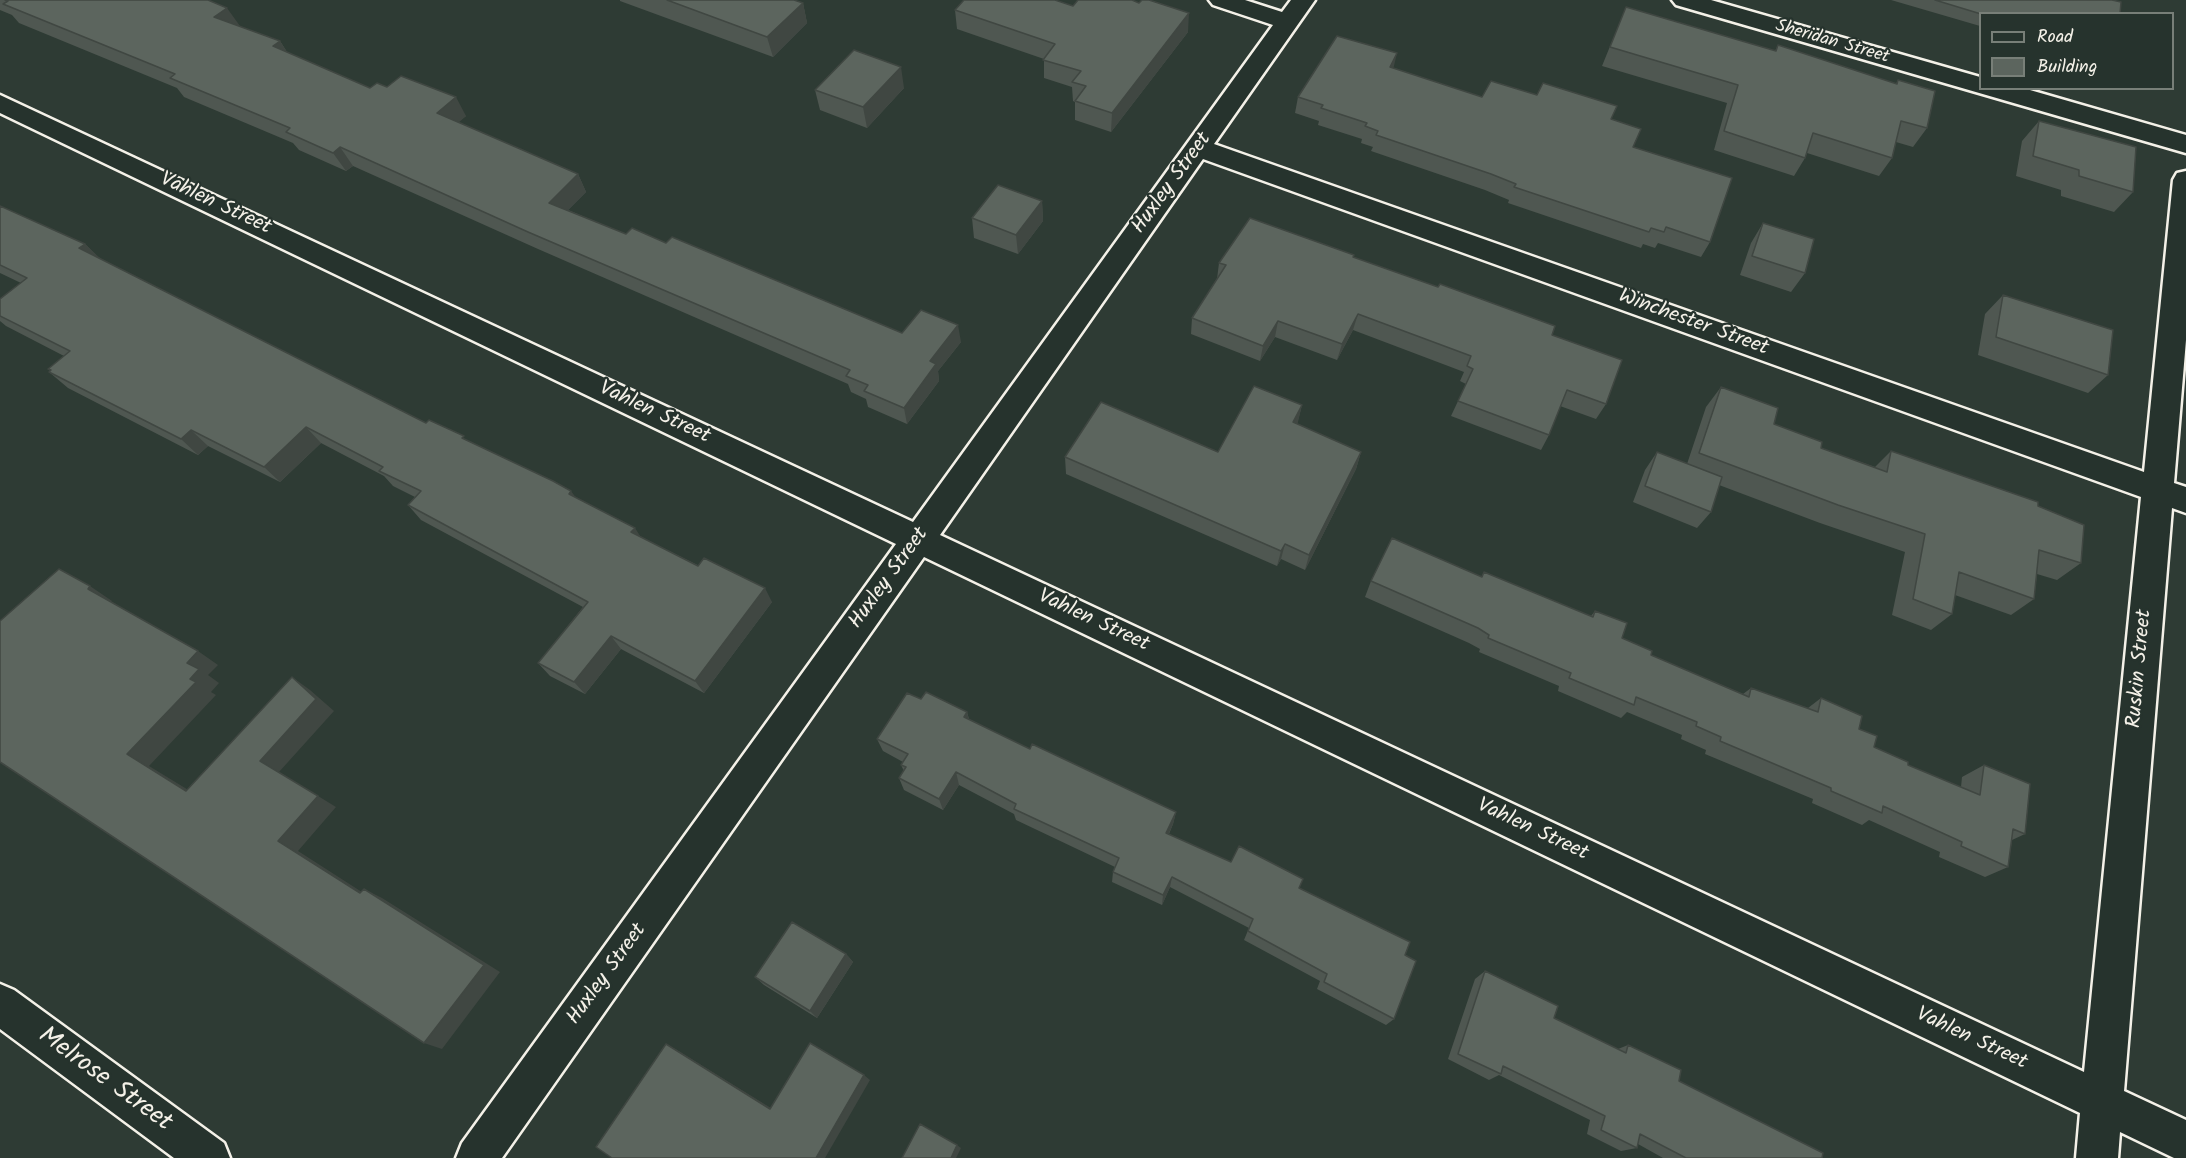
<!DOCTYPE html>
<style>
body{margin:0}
#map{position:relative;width:2186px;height:1158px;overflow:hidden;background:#2e3b34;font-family:Kalam,sans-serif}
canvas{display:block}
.legend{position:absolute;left:1979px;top:12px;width:195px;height:78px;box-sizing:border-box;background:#26332d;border:2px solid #787f78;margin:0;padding:8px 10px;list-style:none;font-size:18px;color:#f4f1e8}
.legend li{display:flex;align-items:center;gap:12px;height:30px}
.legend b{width:30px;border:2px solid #787f78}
</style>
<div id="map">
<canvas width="2186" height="1158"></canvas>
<ul class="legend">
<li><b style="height:8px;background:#26332d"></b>Road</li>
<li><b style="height:16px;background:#5c655e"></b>Building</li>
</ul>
</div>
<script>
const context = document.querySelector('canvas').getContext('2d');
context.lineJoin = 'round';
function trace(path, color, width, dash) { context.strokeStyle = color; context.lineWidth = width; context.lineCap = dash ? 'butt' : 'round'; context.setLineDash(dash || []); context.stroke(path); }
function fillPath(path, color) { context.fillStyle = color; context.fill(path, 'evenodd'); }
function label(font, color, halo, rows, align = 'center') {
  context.font = font + ' Kalam,sans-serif'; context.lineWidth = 4.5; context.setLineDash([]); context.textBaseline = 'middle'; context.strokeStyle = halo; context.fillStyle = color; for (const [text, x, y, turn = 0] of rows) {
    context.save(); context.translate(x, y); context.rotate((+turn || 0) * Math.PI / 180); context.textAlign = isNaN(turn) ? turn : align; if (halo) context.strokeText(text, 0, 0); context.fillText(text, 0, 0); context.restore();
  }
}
const street = new Path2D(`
 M1209 0H1245L1282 12 1291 0H1315L1214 144 2144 472 2173 180 2177 173 2186 171V340L2174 483 2186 487V513L2172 508 2124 1091 2186 1120V1158H2174L2120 1132 2118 1158H2076L2080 1113 924 557 502 1158H456L462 1143 896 544 0 113V95L913 522 1273 25 1213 5ZM1203 159 2141 497 2084 1072 940 535Z
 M1672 0H1711L1980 77V88H2023L2186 135V153L1676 5Z
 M0 984 14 990 224 1143 230 1158H174L0 1029Z`);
trace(street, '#f4f1e8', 5);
fillPath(street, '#26332d');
fillPath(new Path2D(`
 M0 0H208L240 27 280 41 287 52 370 88 387 87 466 116 458 122 578 174 586 192 568 210 626 234 666 243 902 333 961 342 938 371 939 381 907 424 868 407 866 399 851 392 848 384 538 249 353 166 346 171 299 150 293 143 184 97 177 88 19 23 12 15 0 10Z
 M620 0H794L803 3 807 23 773 57 620 1Z
 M1891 0H2112L1980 14V26Z
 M1073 6 1188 32 1111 132 1075 120V102L1073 101 1072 87 1044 78V59L957 29 955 10Z
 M1626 7 1775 51 1778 45 1896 84 1898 80 1927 128 1913 147 1896 142 1892 158 1879 176 1807 153 1805 158 1794 176 1714 150 1727 103 1602 66Z
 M1394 68 1482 97 1611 120 1710 242 1701 257 1658 243 1655 248 1643 244 1641 248 1508 203 1509 200 1485 190 1371 151 1373 147 1361 143 1362 139 1318 125 1319 121 1295 113 1298 97Z
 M904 88 867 128 820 110 815 90Z
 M2039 121 2133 192 2114 212 2061 196V190L2016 176 2022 141Z
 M1042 201 1043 221 1018 254 974 238 972 218Z
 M0 206 85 244 101 260 426 423 467 441 576 498 641 537 772 602 704 693 621 649 585 694 550 676 538 663 583 607 421 520 408 505 415 497 393 486 384 476 321 443 280 482 208 446 198 455 68 388 49 372 50 370 48 369 64 356 6 326 0 321V299L21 283 0 273Z
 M1763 223 1805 273 1791 292 1740 275 1751 243Z
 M1354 257 1552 335 1606 404 1596 419 1560 406 1549 435 1541 450 1451 416 1466 384 1460 381 1464 372 1353 330 1337 360 1275 337 1260 361 1191 334 1192 318 1217 279 1219 263Z
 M2003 295 2108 375 2088 393 1978 355 1985 314Z
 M1721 387 1774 424 1821 448 1875 467 1891 451 2038 506 2081 563 2057 580 2037 574 2034 599 2011 615 1955 595 1952 614 1931 630 1892 615 1905 552 1820 523 1719 485 1711 512 1697 528 1633 502 1645 470 1657 452 1687 464 1706 407Z
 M1302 405 1297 424 1361 452 1356 469 1305 570 1281 559 1277 566 1066 474 1065 457 1218 452Z
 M1484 572 1591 616 1595 611 1622 638 1651 655 1743 694 1751 688 1808 708 1821 698 1859 729 1874 747 1908 765 1961 787 1962 777 1984 765 2025 834 2012 840 2008 867 1985 877 1939 857 1940 852 1869 820 1862 825 1812 803 1813 799 1705 754 1706 750 1681 739 1682 735 1627 712 1621 718 1558 691 1559 686 1479 652 1480 649 1469 643 1365 597 1371 581 1481 577Z
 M921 699 967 712 969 719 1030 749 1176 812 1173 824 1169 834 1231 862 1299 888 1405 955 1394 1019 1386 1025 1317 989 1320 981 1244 940 1249 928 1170 887 1162 905 1112 882 1113 872 1115 867 1016 820 1014 814 959 785 943 810 904 790 899 778 904 771 901 765 903 762 883 751 877 739Z
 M846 954 853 962 817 1018 764 985 755 977Z
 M1485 971 1554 1018 1618 1049 1628 1045 1679 1081 1822 1158H1663L1638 1144 1637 1148 1621 1151 1587 1134 1590 1120 1499 1075 1489 1080 1448 1059 1475 979Z`), '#4f5751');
fillPath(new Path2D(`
 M803 3 807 23 773 57 767 37Z
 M227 8 240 26 214 17Z
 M1189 13 1188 32 1111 132 1112 113Z
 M280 41 292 60 273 46Z
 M1397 53 1393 70 1390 67Z
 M901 67 904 88 867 128 863 107Z
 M456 97 466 116 448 132 437 113Z
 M340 147 353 166 346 171 333 153Z
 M578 174 586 192 558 220 549 203Z
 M1042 201 1043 221 1018 254 1016 235Z
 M85 244 103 261 79 248Z
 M1358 314 1353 330 1337 360 1342 344Z
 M1278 321 1275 337 1260 361 1263 346Z
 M958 325 961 342 938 371 939 381 907 424 904 408 930 361Z
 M1302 405 1298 422 1289 439 1293 422Z
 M306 427 321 443 280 482 264 467Z
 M191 430 208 446 198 455 181 439Z
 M1361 452 1356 469 1305 570 1309 555Z
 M571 491 582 506 569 494Z
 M635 528 644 542 631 532Z
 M1285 544 1281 559 1277 566 1281 551Z
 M90 586 112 601 109 603 88 589Z
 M765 588 772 602 704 693 695 681Z
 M611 636 621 649 585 694 574 682Z
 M198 651 218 665 208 675 219 683 211 692 216 695 149 766 208 802 186 791 127 754 190 679 187 663Z
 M292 677 310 690 334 711 279 772 336 807 298 851 379 903 360 893 278 841 260 761Z
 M967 712 970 725 964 717Z
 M956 772 959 785 943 810 939 799Z
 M1176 812 1173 824 1164 844 1166 833Z
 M1172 877 1170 887 1162 905 1163 895Z
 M364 889 382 898 500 972 442 1049 424 1043Z
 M846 954 853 962 817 1018 810 1011Z
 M666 1044 677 1050 779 1113 770 1109Z
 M864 1075 870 1080 825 1158H816Z
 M957 1145 961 1148 956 1158H951Z`), '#404742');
const building = new Path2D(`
 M5 0H208L227 8 214 17 280 41 273 46 370 88 377 83 387 87 401 76 456 97 437 113 578 174 549 203 626 234 632 228 666 243 672 237 902 333 921 310 958 325 930 361 936 364 904 408 864 391 868 385 846 376 850 370 528 232 340 147 333 153 286 132 290 128 170 78 175 74 3 4 8 1Z
 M667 0H794L803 3 767 37Z
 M964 0H1055L1073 6 1078 0H1132L1139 3 1142 0H1149L1189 13 1112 113 1075 101 1086 86 1072 82 1081 71 1043 60 1055 44 955 10Z
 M1935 0H2112L2121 2 2120 14H1981Z
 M1626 7 1776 51 1778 45 1897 84 1898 80 1935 91 1927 128 1901 121 1892 158 1813 133 1805 158 1724 131 1738 85 1610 47Z
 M1337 36 1397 53 1390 67 1482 97 1491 81 1537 95 1543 83 1617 106 1611 119 1641 129 1633 147 1732 178 1710 242 1666 227 1664 232 1651 228 1649 232 1514 187 1516 184 1491 174 1376 135 1378 131 1365 126 1367 123 1321 108 1323 105 1298 97Z
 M854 50 901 67 863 107 815 90Z
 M2039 121 2136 147 2133 192 2079 176V170L2033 156Z
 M998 185 1042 201 1016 235 972 218Z
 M0 206 85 244 79 248 426 423 429 420 464 436 462 438 553 481 571 491 569 494 635 528 631 532 698 566 704 558 765 588 695 681 611 636 574 682 538 663 588 602 408 505 421 491 379 471 383 467 306 427 264 467 191 430 181 439 49 372 51 370 48 369 70 351 0 316V299L27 278 0 265Z
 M1250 218 1354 255 1353 257 1438 287 1440 284 1555 326 1552 335 1622 360 1606 404 1567 390 1549 435 1458 401 1473 369 1467 366 1471 356 1358 314 1342 344 1278 321 1263 346 1192 318 1226 265 1219 263Z
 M1763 223 1814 239 1805 273 1752 256Z
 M2003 295 2113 330 2108 375 1996 337Z
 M1254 386 1302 405 1293 422 1361 452 1309 555 1285 544 1281 551 1065 457 1101 402 1218 452Z
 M1721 387 1778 408 1774 424 1822 442 1821 448 1887 472 1891 451 2038 502V506L2084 525 2081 563 2039 550 2034 599 1959 572 1952 614 1913 599 1925 534 1838 505 1699 453Z
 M1657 452 1722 477 1711 512 1645 486Z
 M1392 538 1482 577 1484 572 1593 617 1595 611 1627 623 1622 638 1652 651 1651 655 1749 697 1751 688 1818 712 1821 698 1862 716 1859 729 1877 736 1874 747 1908 762V765L1980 795 1984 765 2030 784 2025 834 2013 829 2008 867 1961 846 1962 842 1883 806 1882 813 1831 791V788L1720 741 1721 737 1696 726 1697 722 1636 697 1634 705 1569 678 1571 673 1488 638 1489 635 1478 628 1371 581Z
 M59 569 90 586 88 589 198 651 187 663 199 669 190 679 196 682 127 754 186 791 292 677 316 699 260 761 318 796 278 841 360 893 364 889 484 965 424 1043 0 762V621Z
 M926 692 967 712 964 717 1030 749 1032 744 1176 812 1166 833 1231 862 1239 846 1303 879 1299 888 1410 942 1405 955 1416 961 1394 1019 1324 982 1327 974 1248 931 1253 919 1172 877 1163 895 1113 872 1119 858 1014 809 1016 804 956 772 939 799 899 778 906 767 901 765 908 754 877 739 907 693 921 699Z
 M792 922 846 954 810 1011 755 977Z
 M1485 971 1558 1006 1554 1018 1626 1053 1628 1045 1681 1070 1679 1081 1823 1153 1822 1158H1686L1640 1134 1637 1148 1601 1130 1605 1116 1503 1066 1501 1074 1458 1054Z
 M810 1043 864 1075 816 1158H612L596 1147 666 1044 770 1109Z
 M920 1124 957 1145 951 1158H902Z`);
fillPath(building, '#5c655e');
trace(building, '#404742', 1.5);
label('18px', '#f4f1e8', '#26332d', [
 ["Sheridan Street",1832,43,16]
]);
label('21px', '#f4f1e8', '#26332d', [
 ["Huxley Street",1173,184,-54],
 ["Vahlen Street",215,205,25],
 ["Winchester Street",1693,324,20],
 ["Vahlen Street",654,414,25],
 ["Huxley Street",890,579,-54],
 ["Vahlen Street",1093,622,25],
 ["Ruskin Street",2141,669,-85],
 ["Vahlen Street",1532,831,25],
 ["Huxley Street",608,975,-54],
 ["Vahlen Street",1971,1040,25]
]);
label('26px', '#f4f1e8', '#26332d', [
 ["Melrose Street",104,1081,36]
]);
</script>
